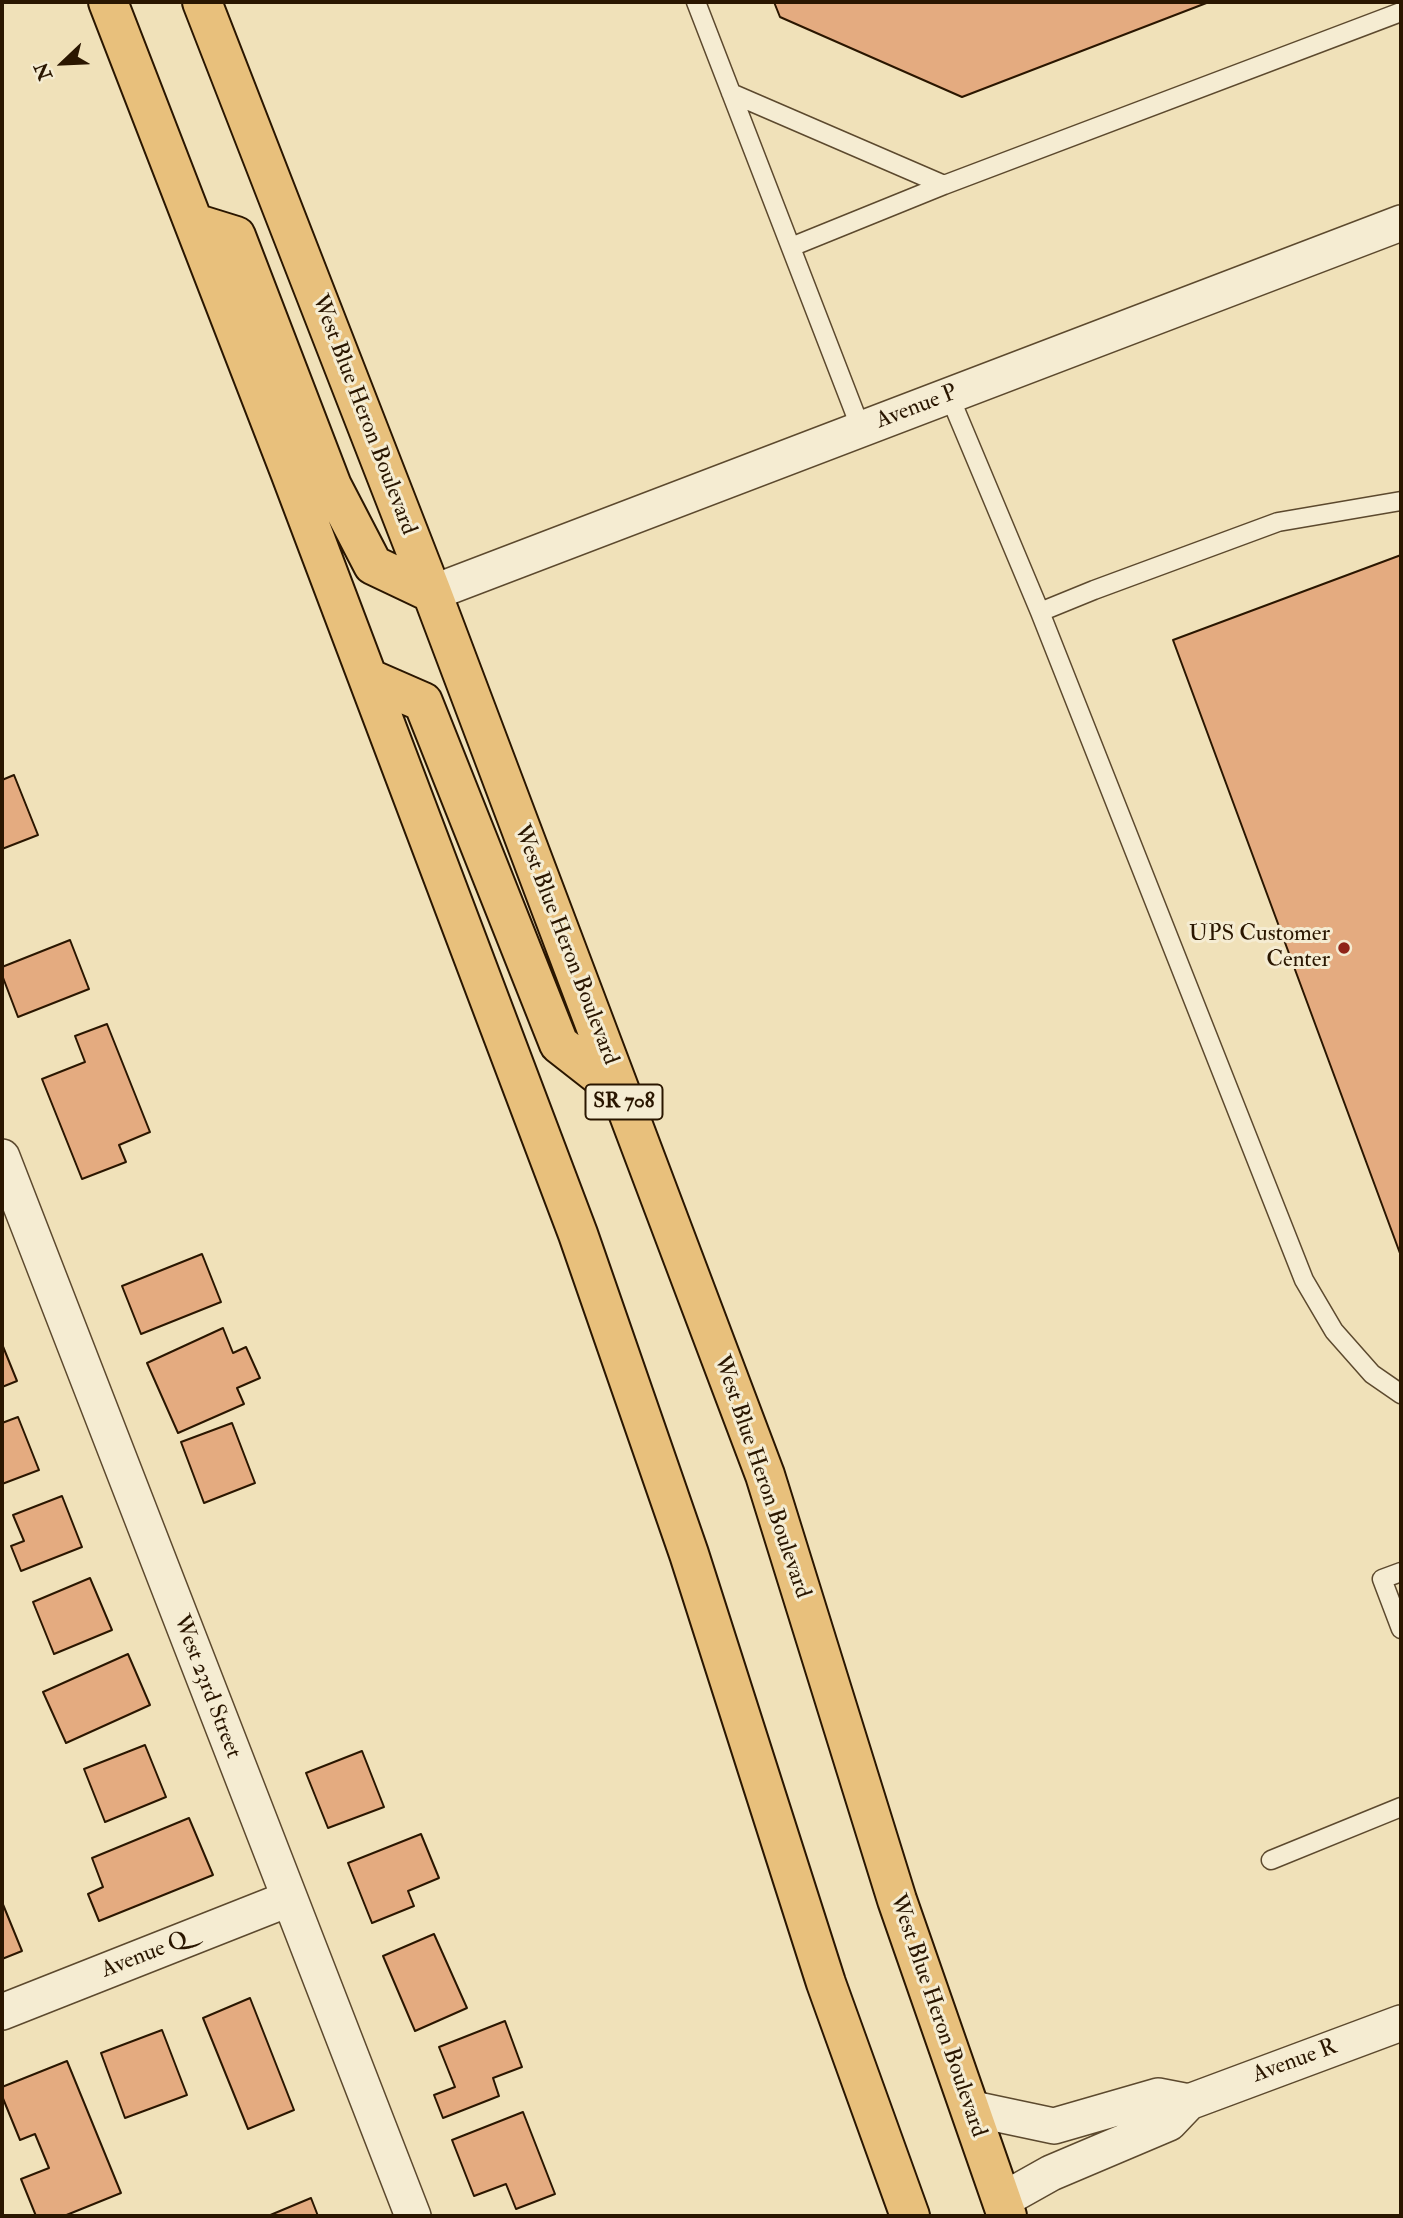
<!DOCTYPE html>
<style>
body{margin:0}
#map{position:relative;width:1403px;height:2218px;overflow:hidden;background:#f0e1b9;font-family:"IM FELL Double Pica",serif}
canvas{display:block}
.frame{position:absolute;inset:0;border:4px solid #2a1600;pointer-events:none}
.north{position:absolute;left:28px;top:28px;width:70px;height:70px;-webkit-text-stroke:5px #f5ecd2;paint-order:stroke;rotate:247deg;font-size:19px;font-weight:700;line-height:28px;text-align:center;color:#2a1600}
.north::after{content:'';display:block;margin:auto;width:24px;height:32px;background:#2a1600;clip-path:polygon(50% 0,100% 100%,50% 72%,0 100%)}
</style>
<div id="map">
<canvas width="1403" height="2218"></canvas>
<div class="frame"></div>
<div class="north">N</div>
</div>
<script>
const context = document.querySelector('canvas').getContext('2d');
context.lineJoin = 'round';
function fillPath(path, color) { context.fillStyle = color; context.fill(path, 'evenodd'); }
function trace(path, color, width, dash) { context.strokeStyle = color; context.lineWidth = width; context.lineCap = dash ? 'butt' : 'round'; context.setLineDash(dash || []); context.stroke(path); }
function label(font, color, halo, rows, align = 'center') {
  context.font = font + ' "IM FELL Double Pica",serif'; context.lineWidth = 6; context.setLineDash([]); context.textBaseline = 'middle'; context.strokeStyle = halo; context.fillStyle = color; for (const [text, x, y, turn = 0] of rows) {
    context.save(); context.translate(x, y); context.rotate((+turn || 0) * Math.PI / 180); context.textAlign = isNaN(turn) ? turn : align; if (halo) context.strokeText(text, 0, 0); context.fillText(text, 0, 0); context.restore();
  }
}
const building = new Path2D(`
 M774 2H1209L962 97 780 17Z
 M1401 555V1256L1173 640Z
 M14 775 38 835 2 849V780Z
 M70 940 89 989 18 1017 2 975V967Z
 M107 1024 150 1132 119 1145 126 1162 82 1179 42 1079 85 1062 75 1036Z
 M202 1254 221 1302 141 1334 122 1286Z
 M223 1328 233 1353 246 1347 260 1378 237 1388 244 1404 178 1433 147 1363Z
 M2 1344 17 1381 2 1387Z
 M18 1417 39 1470 2 1484V1423Z
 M232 1423 255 1483 204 1503 181 1442Z
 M62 1496 82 1547 21 1571 11 1546 24 1541 13 1515Z
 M90 1578 112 1630 54 1654 33 1602Z
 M128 1654 150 1705 66 1743 43 1692Z
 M145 1745 166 1797 105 1822 84 1769Z
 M362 1751 384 1807 328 1828 306 1773Z
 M189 1818 213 1875 99 1921 88 1894 103 1887 92 1858Z
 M421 1834 439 1878 408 1891 414 1906 372 1923 348 1863Z
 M2 1902 22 1951 2 1959Z
 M434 1934 467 2008 415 2031 383 1956Z
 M250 1998 294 2110 248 2129 203 2018Z
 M505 2021 522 2067 493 2078 499 2096 443 2118 434 2095 455 2087 439 2047Z
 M162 2030 187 2095 125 2118 101 2053Z
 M67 2061 121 2193 64 2216H36L21 2179 49 2168 35 2134 20 2140 2 2096V2087Z
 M523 2112 555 2194 516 2209 506 2184 474 2196 452 2140Z
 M311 2198 318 2216H268Z`);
fillPath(building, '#e4ab80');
trace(building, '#2a1600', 2);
const service = new Path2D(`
 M696 2 861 429
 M731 93 944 185
 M791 247 944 185 1401 12
 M949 395 1040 612 1304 1280 1334 1331 1372 1374 1401 1394
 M1040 612 1094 590 1278 522 1401 501
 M1401 1572 1382 1579 1401 1629
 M1271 1860 1401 1807`);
const minor = new Path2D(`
 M432 593 1401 223
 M2 1157 413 2216
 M2 2012 288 1899
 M969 2108 1054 2126 1158 2096 1189 2102
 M1001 2201 1051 2173 1169 2123 1189 2102 1401 2023`);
const primary = new Path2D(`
 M108 2 290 472 578 1234 689 1554 826 1983 910 2216
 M202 2 432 593 765 1475 897 1900 1007 2216
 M194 223 236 236 332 486 373 565 432 593
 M368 678 423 702 559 1044 619 1091`);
trace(service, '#5c492e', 21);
trace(minor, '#5c492e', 38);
trace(primary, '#2a1600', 42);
trace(service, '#f5ecd2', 18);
trace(minor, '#f5ecd2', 35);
trace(primary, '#e8c07c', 38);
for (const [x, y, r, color] of [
 [1344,948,7,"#8f2418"]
]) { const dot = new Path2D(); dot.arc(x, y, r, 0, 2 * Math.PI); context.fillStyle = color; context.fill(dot); trace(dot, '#f5ecd2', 2.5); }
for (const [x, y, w] of [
 [624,1102,77]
]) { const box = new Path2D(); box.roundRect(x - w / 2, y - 17.5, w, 35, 5); context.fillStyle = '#f5ecd2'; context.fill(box); trace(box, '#2a1600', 2); }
label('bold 21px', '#2a1600', null, [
 ["SR 708",624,1102]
]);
label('23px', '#2a1600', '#f5ecd2', [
 ["Avenue P",917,408,-21],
 ["West Blue Heron Boulevard",363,415,69],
 ["West Blue Heron Boulevard",565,945,69],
 ["West Blue Heron Boulevard",761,1477,71],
 ["West 23rd Street",206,1687,69],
 ["Avenue Q",145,1956,-21],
 ["West Blue Heron Boulevard",937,2016,71],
 ["Avenue R",1295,2062,-20]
]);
label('23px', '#2a1600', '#f5ecd2', [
 ["UPS Customer",1330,935],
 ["Center",1330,961]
], 'right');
</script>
